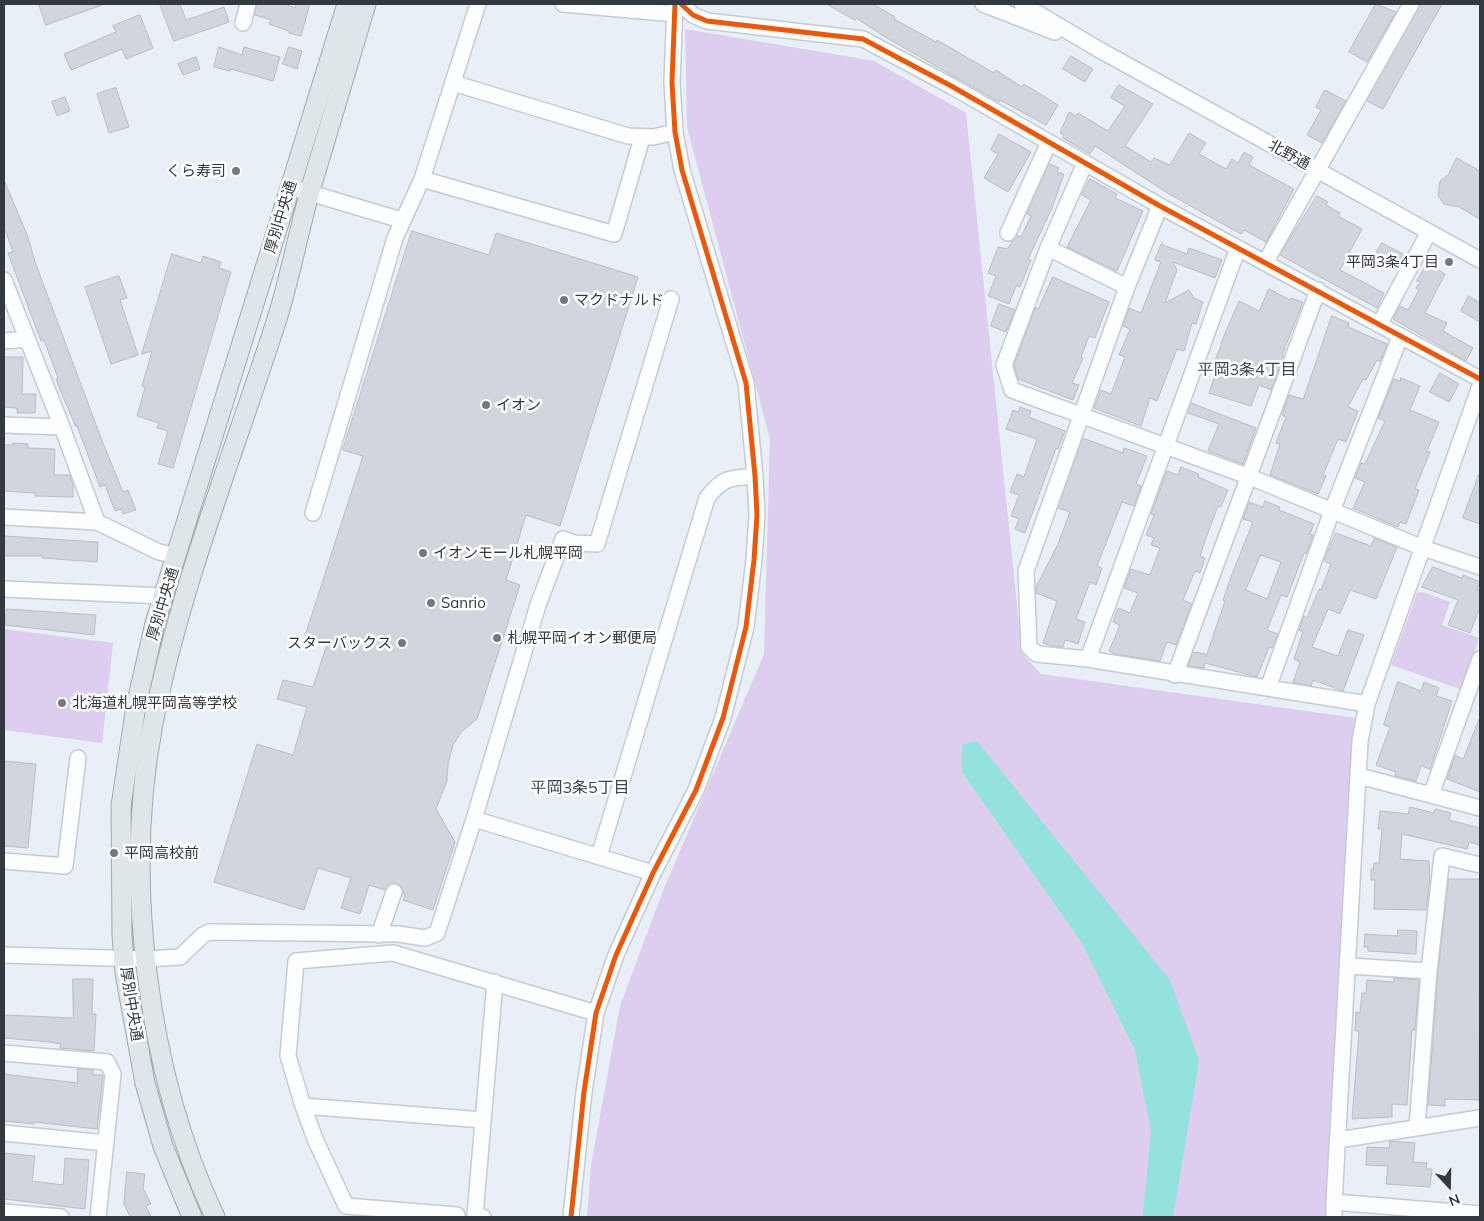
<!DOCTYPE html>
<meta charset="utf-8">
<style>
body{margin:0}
#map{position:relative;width:1484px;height:1221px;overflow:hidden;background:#e8eff6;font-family:Mulish,sans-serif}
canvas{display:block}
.frame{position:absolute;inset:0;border:5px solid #333940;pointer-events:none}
.north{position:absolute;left:1424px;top:1161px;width:50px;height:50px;-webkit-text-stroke:4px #fff;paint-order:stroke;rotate:159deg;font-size:14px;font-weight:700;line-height:20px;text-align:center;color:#333940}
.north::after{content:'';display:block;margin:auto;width:18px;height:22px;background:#333940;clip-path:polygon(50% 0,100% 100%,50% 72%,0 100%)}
</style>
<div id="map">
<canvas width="1484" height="1221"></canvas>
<div class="frame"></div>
<div class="north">N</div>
</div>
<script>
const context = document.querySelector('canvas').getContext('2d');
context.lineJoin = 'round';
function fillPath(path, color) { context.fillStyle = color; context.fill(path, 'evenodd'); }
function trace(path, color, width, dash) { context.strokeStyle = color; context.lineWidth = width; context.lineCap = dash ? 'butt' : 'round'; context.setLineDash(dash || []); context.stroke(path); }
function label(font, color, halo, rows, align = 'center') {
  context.font = font + ' Mulish,"Noto Sans JP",sans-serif'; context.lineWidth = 5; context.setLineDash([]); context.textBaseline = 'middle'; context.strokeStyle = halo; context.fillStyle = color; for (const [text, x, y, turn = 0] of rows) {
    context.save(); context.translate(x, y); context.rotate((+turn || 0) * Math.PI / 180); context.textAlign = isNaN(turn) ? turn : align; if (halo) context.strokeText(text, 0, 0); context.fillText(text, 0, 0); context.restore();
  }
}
fillPath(new Path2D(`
 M685 29 874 61 966 113 1022 653 1041 674 1356 718 1352 738 1326 1217H587L591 1166 620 1006 663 891 764 654 770 439 687 127Z
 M1423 592 1450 602 1442 625 1479 638 1463 690 1391 665 1417 593Z
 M4 629 113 643 102 743 4 730Z`), '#ddcdee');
fillPath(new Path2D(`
 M977 741 1170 980 1199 1061 1173 1217H1143L1151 1131 1135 1050 1082 943 962 772V745Z`), '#93e2de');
const building = new Path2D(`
 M39 4H101L102 5 46 25Z
 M160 4H180L186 20 224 7 229 22 174 41Z
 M257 4H285L295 8 296 4H310L301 36 289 33V31L269 24 271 20 255 15Z
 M827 4H873L895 17 894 19 936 42 937 40 994 73 996 70 1022 87 1024 84 1058 105 1046 125 1000 100 999 102 885 37 856 18 855 20Z
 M1376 4 1396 12 1367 62 1349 52Z
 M1420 4H1442L1383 109 1367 101Z
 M140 15 153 48 126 59 122 49 71 70 64 54 116 32 113 26Z
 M219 47 242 55 244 47 280 57 273 81 231 69 230 71 214 67Z
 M289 47 302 51 297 69 283 64Z
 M1071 56 1093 69 1085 82 1063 69Z
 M196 57 200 69 183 75 178 64Z
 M1119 85 1153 104 1125 146 1151 162 1154 158 1170 165 1189 133 1206 143 1199 154 1226 169 1232 159 1238 163 1244 152 1253 157 1249 165 1294 189 1266 242 1244 230 1241 234 1169 194 1095 146 1090 154 1063 138 1064 135 1060 133 1069 112 1076 116 1078 113 1108 131 1125 106 1111 98Z
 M116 88 129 127 109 133 97 94Z
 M1325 90 1346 101 1322 143 1307 135 1321 110 1316 107Z
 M65 97 70 111 57 116 52 102Z
 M999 134 1031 152 1008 192 984 178 998 154 991 150Z
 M1457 158 1480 171V219L1459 207 1444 204 1438 196 1440 181 1448 175Z
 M1049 164 1059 168 1057 172 1064 174 1052 208 1028 259 1031 260 1020 287 1016 286 1009 304 988 296 996 276 988 273 998 247 1007 249 1017 235 1021 237 1031 216 1027 214Z
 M1090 179 1117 194 1115 198 1143 211 1117 271 1067 247 1091 200 1082 195Z
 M4 180 28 237 35 262 101 438 123 492 128 490 136 510 123 514 121 509 115 511 105 485 100 487 76 423V427L60 390 56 379 58 378 44 340 41 341 8 253 13 252 4 227Z
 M1317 196 1328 202 1326 205 1340 213 1338 216 1362 229 1340 270 1384 293 1377 308 1280 255Z
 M412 231 489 255 496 233 638 277 560 526 526 515 506 580 520 585 477 719 462 731 453 745 448 764 447 781 436 809 455 842 433 910 403 900 405 896 401 886 393 883 385 890 369 885 360 914 341 908 351 878 318 868 304 910 214 882 257 744 293 755 307 707 277 699 283 680 313 687 328 641 305 636 363 456 343 450Z
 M1162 243 1163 245 1187 254 1189 248 1222 260 1215 278 1173 262 1177 270 1165 303 1189 290 1194 298 1203 302 1196 324 1192 323 1184 351 1177 349 1157 401 1150 398 1141 426 1094 408 1101 390 1111 394 1125 357 1119 355 1130 329 1123 326 1129 308 1141 313 1161 262 1155 260Z
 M1382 243 1403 254 1395 270 1373 258Z
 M172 254 201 263 203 256 221 262 219 268 231 272 173 468 158 464 168 431 157 428 159 423 137 416 145 387 142 386 152 351 142 354Z
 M1428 263 1445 274 1425 313 1447 323 1443 331 1473 348 1466 361 1393 319 1400 306 1408 310 1419 290 1416 288 1420 282 1417 281Z
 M119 276 127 298 120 300 138 355 111 364 85 287Z
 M1053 277 1109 302 1095 338 1089 336 1081 357 1083 358 1072 383 1079 385 1073 400 1018 379 1014 365 1035 308 1038 309Z
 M1269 289 1290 300 1291 298 1303 302 1282 355 1284 356 1271 390 1259 385 1251 406 1209 393 1219 364 1214 363 1222 343H1221L1239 301 1259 311Z
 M1469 296 1480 303V322L1461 311Z
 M999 304 1015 310 1006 332 991 326Z
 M1332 316 1349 323 1348 327 1387 344 1380 362 1377 360 1366 380 1363 379 1348 407 1358 411 1346 442 1338 439 1323 475 1326 476 1318 494 1270 475 1280 444 1276 443 1286 417 1282 415 1289 395 1303 399Z
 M4 357H23L22 394H36L35 413H17V408L4 407Z
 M1440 373 1459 384 1449 402 1430 392Z
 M1401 378 1420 386 1410 410 1439 422 1427 451 1430 452 1415 489 1419 490 1406 524 1400 522 1398 527 1353 508 1365 482 1355 478 1361 463 1365 464 1385 421 1378 418 1394 379 1400 381Z
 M1191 403 1256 428 1243 464 1208 451 1219 424 1188 413Z
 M1020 407 1031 411 1029 417 1065 431 1058 449 1056 448 1025 533 1015 529 1019 519 1011 516 1019 495 1010 492 1017 474 1024 477 1037 439 1006 429 1013 410 1018 412Z
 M1083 438 1123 453 1124 448 1147 456 1136 484 1141 486 1134 506 1122 502 1097 566 1102 568 1096 585 1090 582 1076 619 1085 622 1078 644 1065 640 1063 647 1053 646 1043 643 1057 601 1036 593V587L1058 544 1070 512 1058 508Z
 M13 443 28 444V448L55 449 54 475H70L73 485V497L35 496V493L4 491V445H13Z
 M1181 467 1199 474 1198 477 1228 490 1221 507 1218 506 1206 538 1200 556 1205 558 1200 573 1195 571 1183 600 1192 604 1176 645 1167 642 1160 661 1115 654 1109 651 1120 625 1113 622 1118 608 1130 613 1138 593 1124 588 1131 569 1150 575 1160 548 1151 545 1154 538 1146 535 1154 515 1151 514 1167 471 1178 475Z
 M1479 475H1480V524L1463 518Z
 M1265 501 1280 507 1279 510 1314 524 1310 534 1313 535 1306 554 1304 553 1287 597 1281 595 1267 630 1278 634 1272 648 1269 647 1257 677 1205 663 1204 668 1188 666 1193 652 1206 654V657L1225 601 1223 600 1232 574 1253 522 1243 519 1249 502 1263 507ZM1261 555 1281 562 1267 599 1246 590Z
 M1336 533 1371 546 1374 538 1397 547 1376 599 1350 590 1340 614 1328 609 1312 647 1338 656 1348 630 1364 635 1343 691 1313 680 1311 686 1293 682 1300 662 1294 659 1303 632 1299 630 1304 616 1307 618 1319 589 1321 590 1331 564 1324 561Z
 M4 536 98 542 97 562 42 558V556H4Z
 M1433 567 1462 578 1463 575 1480 582 1477 590 1480 591V607L1470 633 1448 625 1458 600 1422 587Z
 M7 609 96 615 94 635 5 625Z
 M1398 682 1421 691 1424 682 1439 688 1436 696 1452 701 1430 769 1421 766 1416 781 1395 776 1396 772 1376 765 1390 727 1384 725Z
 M1480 717V792L1447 779 1455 755 1463 759Z
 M4 761 36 764 28 848 4 846Z
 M1410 807 1434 813 1435 809 1451 813 1449 820 1480 828V845L1469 842 1467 849 1402 834 1400 859 1429 861 1430 878 1426 910 1374 909 1375 880H1371V869H1373L1374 863H1379L1382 829H1378L1380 811 1408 814Z
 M1449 879H1480L1479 1100 1445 1099V1106L1428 1105 1438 972Z
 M1398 930 1417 931 1416 954 1368 951V947H1364L1365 934 1397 936Z
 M1394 978 1419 980 1415 1030H1412L1407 1105 1392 1104V1117L1352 1119 1359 1031H1355L1356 1012 1360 1013 1362 993H1366L1367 980 1394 982Z
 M73 979H93L92 1014H96L94 1051 60 1048 61 1044 49 1042 4 1038V1015L73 1018Z
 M78 1069 93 1070V1075H103L97 1129 34 1122V1124L4 1121V1074L77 1083Z
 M1390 1141 1415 1143 1413 1162 1427 1163 1426 1169H1432L1430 1187 1386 1184 1388 1166 1366 1165 1367 1147 1389 1148Z
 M4 1153 35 1156 32 1181 63 1185 65 1158 89 1160 85 1209 4 1199Z
 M127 1172 145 1174 143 1188 151 1204 146 1206 151 1217H130L124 1204Z`);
fillPath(building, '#d1d5dc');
trace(building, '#b9bdc3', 1);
const minor = new Path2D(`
 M563 4 675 14
 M681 4 693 15 707 21 863 39 953 87 1160 206 1480 379
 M983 4 1055 32
 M1022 4 1098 49 1480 260
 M243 23 248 4
 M453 83 628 136 653 137 675 132
 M1085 163 1048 248 1004 365 1012 390 1250 477 1423 548 1480 567
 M422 179 614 234 642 138
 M300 190 401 220
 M1160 206 1127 287 1026 571 1029 647 1037 654 1088 659 1367 704
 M1008 233 1049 142
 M1048 248 1127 287
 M1265 263 1411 4
 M4 280 62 427 97 522
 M1379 325 1429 232
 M4 341 27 339
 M4 425 62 427
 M313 513 395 238 422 179 478 4
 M4 517 97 522 159 552 177 556
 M4 589 164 596
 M1088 659 1238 248
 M1175 675 1318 290
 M1268 688 1332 511 1400 337
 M1359 776 1480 808
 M1431 795 1480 659
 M599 856 707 498C723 477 730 478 755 476
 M4 861 65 866 78 758
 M653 873 474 819 538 605 563 539 574 543 597 544 671 299
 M379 935 394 892
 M4 955 146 959 180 957 203 935 209 932 398 934 425 938 437 933 474 819
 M1349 966 1429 971
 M4 1053 107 1062 113 1074 98 1217
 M303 1106 315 1139 346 1206 457 1215
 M483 1120 303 1106 288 1056 296 961 393 953 596 1013
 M1417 1127 1429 971 1442 856 1480 865
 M4 1133 106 1143
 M1338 1140 1480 1118
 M1334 1202 1360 741 1367 704 1480 386
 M4 1212 61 1217
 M483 1217 475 1215 495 982
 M571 1217 584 1092 596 1013 616 955 653 873 696 790 723 718 746 627 754 560 757 515 755 476 746 383 682 170 675 132 672 82 675 4
 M1334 1217V1202L1480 1214`);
const major = new Path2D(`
 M192 1217 163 1146 145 1083 125 973 122 935 121 806 136 706 155 623 347 4
 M215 1217C147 1073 123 880 153 724 180 586 234 453 277 319 290 277 298 234 310 191 328 129 348 66 366 4`);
trace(minor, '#c5cbd2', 18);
trace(major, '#9cabb2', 21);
trace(minor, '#fcfdfe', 15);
trace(major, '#dfe6ea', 19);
trace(new Path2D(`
 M681 4 693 15 707 21 863 39 953 87 1160 206 1480 379
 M571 1217 584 1092 596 1013 616 955 653 873 696 790 723 718 746 627 754 560 757 515 755 476 746 383 682 170 675 132 672 82 675 4`), '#e8590c', 5);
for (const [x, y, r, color] of [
 [236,171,5,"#727980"],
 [1449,262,5,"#727980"],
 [564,300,5,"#727980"],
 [486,405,5,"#727980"],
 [423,553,5,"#727980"],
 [431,603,5,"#727980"],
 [497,638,5,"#727980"],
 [402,643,5,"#727980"],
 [62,703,5,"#727980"],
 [114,853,5,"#727980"]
]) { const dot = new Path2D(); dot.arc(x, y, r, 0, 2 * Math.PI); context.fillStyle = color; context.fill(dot); trace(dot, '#fff', 2); }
label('15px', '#333940', '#fff', [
 ["北野通",1289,155,29],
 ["厚別中央通",281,217,-73],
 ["厚別中央通",163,604,-73],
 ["厚別中央通",131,1004,81]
]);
label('15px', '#333940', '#fff', [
 ["くら寿司",226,171,"right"],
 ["平岡3条4丁目",1439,262,"right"],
 ["マクドナルド",574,300],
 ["イオン",496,405],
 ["イオンモール札幌平岡",433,553],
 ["Sanrio",441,603],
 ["札幌平岡イオン郵便局",507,638],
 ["スターバックス",392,643,"right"],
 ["北海道札幌平岡高等学校",72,703],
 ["平岡高校前",124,853]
], 'left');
label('16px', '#374451', '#fff', [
 ["平岡3条4丁目",1247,370],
 ["平岡3条5丁目",580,788]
]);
</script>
